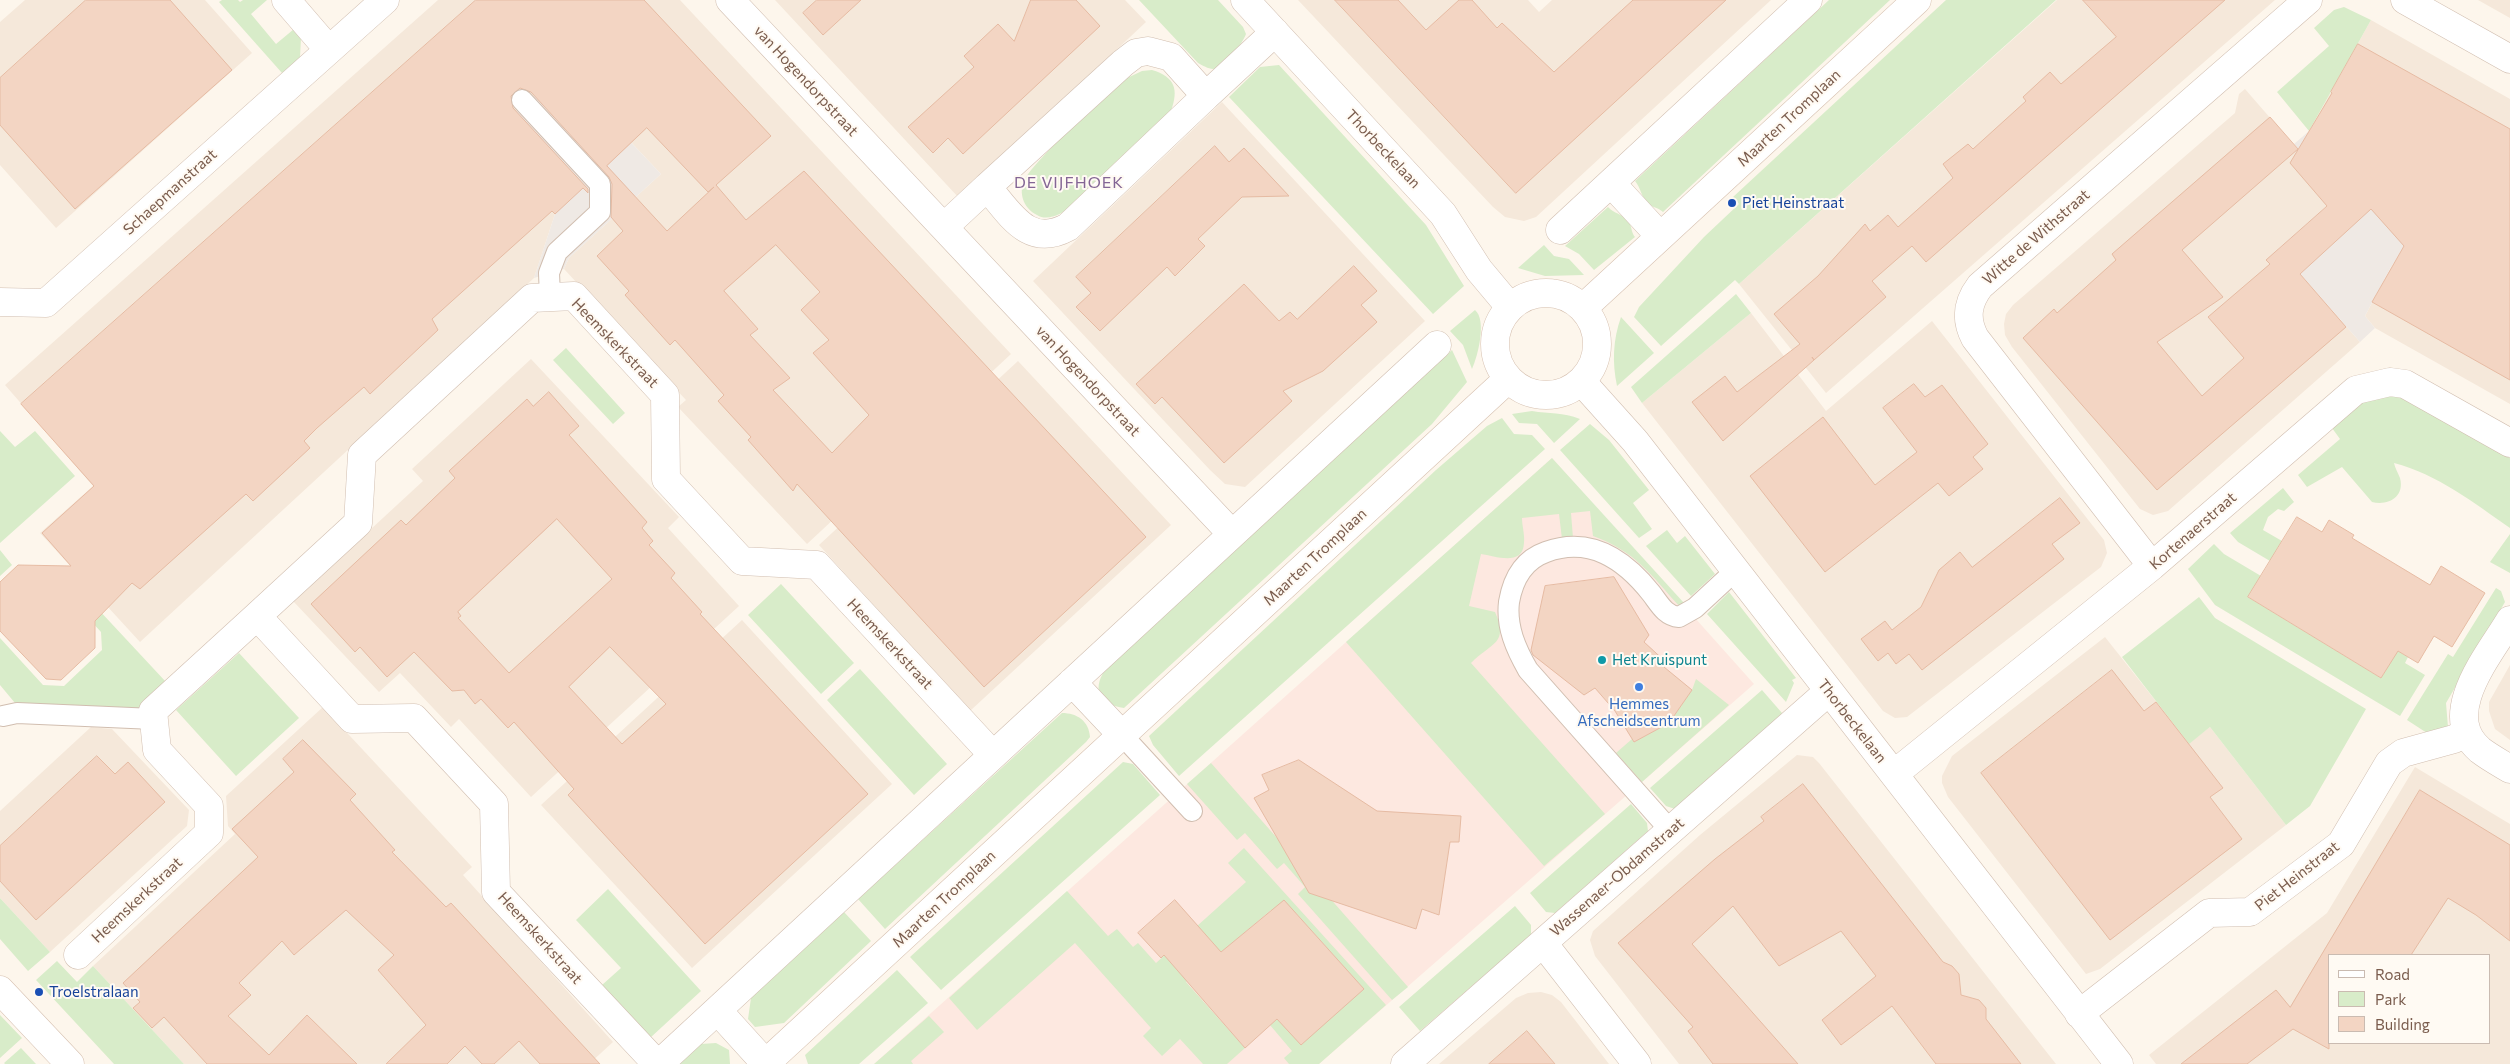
<!DOCTYPE html>
<style>
body{margin:0}
#map{position:relative;width:2510px;height:1064px;overflow:hidden;background:#fdf6ec;font-family:Commissioner,sans-serif}
canvas{display:block}
.legend{position:absolute;left:2328px;top:954px;width:162px;height:90px;box-sizing:border-box;background:#fffaf3;border:1px solid #cabbb1;margin:0;padding:6px 9px;list-style:none;font-size:15px;color:#7a5c4d}
.legend li{display:flex;align-items:center;gap:10px;height:25px}
.legend b{width:25px;border:1px solid #cabbb1}
</style>
<div id="map">
<canvas width="2510" height="1064"></canvas>
<ul class="legend">
<li><b style="height:6px;background:#fff"></b>Road</li>
<li><b style="height:14px;background:#d8ecc9"></b>Park</li>
<li><b style="height:14px;background:#f3d5c3"></b>Building</li>
</ul>
</div>
<script>
const context = document.querySelector('canvas').getContext('2d');
context.lineJoin = 'round';
function fillPath(path, color) { context.fillStyle = color; context.fill(path, 'evenodd'); }
function trace(path, color, width, dash) { context.strokeStyle = color; context.lineWidth = width; context.lineCap = dash ? 'butt' : 'round'; context.setLineDash(dash || []); context.stroke(path); }
function label(font, color, halo, rows, align = 'center') {
  context.font = font + ' Commissioner,sans-serif'; context.lineWidth = 4; context.setLineDash([]); context.textBaseline = 'middle'; context.strokeStyle = halo; context.fillStyle = color; for (const [text, x, y, turn = 0] of rows) {
    context.save(); context.translate(x, y); context.rotate((+turn || 0) * Math.PI / 180); context.textAlign = isNaN(turn) ? turn : align; if (halo) context.strokeText(text, 0, 0); context.fillText(text, 0, 0); context.restore();
  }
}
fillPath(new Path2D(`
 M25 0H205L252 53 56 228 0 165V22Z
 M438 0H680L1011 354 807 544 678 407 686 400 564 269 569 258 661 174 563 70 487 140 555 214 534 278 140 642 40 533 93 486 5 385Z
 M775 0H1125L1146 22 959 198Z
 M1298 0H1528L1539 12 1552 0H1771L1536 217 1524 221 1505 217 1493 207Z
 M2057 0H2275L1826 393 1739 284Z
 M2478 0H2510V18Z
 M2371 20 2510 99V404L2375 328 2365 316 2391 267 2411 239 2308 133Z
 M2245 89 2338 196 2278 249 2360 342 2168 511 2153 515 2140 509 2012 347 2005 335 2004 324 2006 314 2013 305 2235 113 2239 94Z
 M1222 102 1425 321 1245 487 1225 484 1210 470 1033 281Z
 M1751 313 1826 411 1932 321 2104 540 2107 553 2101 567 1907 717 1895 718 1883 711 1642 403Z
 M531 359 679 517 668 528 739 606 531 797 459 719 451 727 400 673 379 692 293 601 423 481 412 469Z
 M1018 361 1171 525 970 711 819 545Z
 M742 620 892 784 692 968 541 805Z
 M2105 637 2189 743 2210 727 2286 825 2100 969 2086 974 1948 797 1942 783V776L1952 756Z
 M2510 665V740L2495 729 2489 711V702Z
 M323 707 472 867 463 875 613 1042 589 1064H184L93 966 235 834 228 826 226 796Z
 M91 727 112 729 189 810 187 826 50 952 0 898V811Z
 M1797 755 1813 757 1819 763 2056 1064H1679L1595 956 1590 940 1593 931 1700 835Z
 M2415 767 2510 824V1064H2156L2149 1055 2327 913ZM2329 955H2489V1043H2329Z
 M1541 992 1552 995 1561 1002 1609 1064H1439L1516 998 1528 993Z`), '#f5e8da');
fillPath(new Path2D(`
 M1552 458 1754 684 1319 1064H874Z`), '#fde8e0');
fillPath(new Path2D(`
 M539 91 608 118 661 174 569 258 564 269 534 278 555 214 487 140Z
 M2309 131 2308 133 2411 239 2391 267 2365 316 2375 328 2360 342 2278 249 2338 196 2294 144Z`), '#efe9e4');
fillPath(new Path2D(`
 M222 0H238L240 2 243 0H267L251 14 276 44 294 29 301 37 300 58 282 73 219 2Z
 M1139 0H1218L1243 27 1246 34C1243 43 1227 63 1217 68 1211 71 1204 66 1198 63Z
 M1829 0H1890L1663 212C1658 207 1652 208 1648 203 1641 197 1641 188 1635 181Z
 M1946 0H2056L1739 284 1735 280 1661 346 1634 317 1639 307 1704 237 1739 204 1733 197Z
 M2344 7 2371 20 2309 131 2277 92 2329 46 2314 28 2334 10Z
 M1279 65 1426 225 1464 286 1433 314 1229 97 1260 67Z
 M1152 70C1175 77 1179 89 1171 111L1072 207C1062 213 1048 222 1037 215 1025 209 1019 196 1023 183 1030 163 1106 96 1125 79L1142 71Z
 M1608 207C1614 214 1622 213 1629 222 1632 227 1631 232 1635 237L1594 270 1579 254 1565 246Z
 M1544 245 1554 256 1569 259 1584 275 1545 276 1518 268Z
 M1736 294 1751 313 1642 403 1631 387Z
 M1475 310C1487 320 1478 356 1472 369L1463 345 1450 331Z
 M1621 317 1654 353 1617 386C1612 362 1613 340 1621 317Z
 M566 348 625 413 613 424 553 360Z
 M1452 350 1467 382 1432 424 1124 708C1101 705 1091 691 1105 670Z
 M2391 395 2407 399 2510 458V528C2474 503 2437 474 2394 463 2395 468 2398 473 2400 478 2405 497 2388 506 2372 502L2342 467 2307 487 2298 475 2340 439 2332 428 2363 402Z
 M1532 411C1549 414 1563 412 1580 419L1554 443 1537 424 1519 423 1512 414Z
 M1502 418 1514 434 1532 435 1545 449 1179 776 1153 745 1149 736 1436 470 1487 426Z
 M1590 424 1609 440 1649 490 1633 503 1652 529 1639 538 1560 450Z
 M0 431 15 447 35 431 75 476 0 543Z
 M1552 458 1684 603 1680 607C1651 575 1635 551 1593 536L1590 511 1571 513 1573 538 1562 539 1559 514 1522 518C1522 526 1525 535 1524 543 1523 567 1495 556 1481 554L1469 606 1495 612C1509 644 1492 642 1471 663L1605 814 1544 866 1346 642Z
 M2283 488 2294 502 2284 511 2278 509 2268 517 2263 530 2282 541 2270 561 2238 542 2230 533Z
 M1667 530 1677 543 1685 536 1715 574 1691 596 1646 546Z
 M2510 534V573L2490 562Z
 M2214 544 2224 554 2261 576 2248 597 2381 678 2397 650 2408 657 2405 663 2425 675 2400 716 2215 605 2188 569Z
 M0 550 12 565 0 576Z
 M70 579 166 682 137 710 15 703 0 685V638L43 685 64 686 102 650 101 632 60 587Z
 M781 584 854 663 821 694 748 615Z
 M2496 588 2501 591 2505 602 2446 703 2448 727 2427 733 2407 720 2448 654 2453 657Z
 M1729 592 1796 678 1792 680 1794 683 1786 702 1707 614Z
 M2199 597 2215 618 2366 709 2310 806 2286 825 2210 727 2189 744 2122 657Z
 M239 653 299 718 236 776 176 710Z
 M860 669 947 764 914 795 827 700Z
 M1696 679 1729 705 1642 782 1616 753 1632 739 1634 742 1669 723 1692 690Z
 M1762 690 1782 713 1781 715 1675 809 1666 806 1650 788Z
 M1062 713C1077 713 1089 721 1090 737L1086 742 885 929 858 899Z
 M1123 762 1133 764 1160 795 941 990 910 957Z
 M1211 763 1408 987 1392 1000 1298 894 1305 887 1284 863 1277 869 1245 833 1237 840 1187 784Z
 M1631 804 1647 823 1648 831 1555 913 1546 912 1530 893Z
 M1244 848 1386 1005 1319 1064H1289L1284 1058 1292 1051 1270 1025 1277 1019 1364 989 1296 913 1283 924 1271 910 1186 982 1245 1048 1227 1064H1203L1180 1039 1162 1056 1143 1036 1151 1028 1075 943 977 1030 949 998 1067 891 1108 936 1117 929 1133 947 1138 943 1156 963 1246 882 1228 863Z
 M608 889 701 991 650 1038 602 985 621 968 576 920Z
 M0 898 50 952 28 971 0 939Z
 M1515 906 1531 925V935L1420 1031 1399 1007Z
 M844 912 871 941 784 1023 755 1027 748 1019 751 998Z
 M57 961 77 982 93 966 184 1064H114L36 980Z
 M897 970 928 1003 859 1064H808L805 1055Z
 M0 1015 22 1038 0 1058Z
 M929 1016 944 1032 911 1061 913 1064H874Z
 M716 1043 729 1050 730 1064H679L701 1044Z
 M21 1048 36 1064H5L4 1063Z`), '#d8ecc9');
const building = new Path2D(`
 M86 0H170L232 70 75 209 0 125V78Z
 M476 0H644L771 136 716 185 746 220 804 171 1146 537 984 687 797 484 793 491 748 440 751 437 718 401 724 395 675 340 670 345 625 295 629 291 597 256 623 231 611 217 612 184 609 177 531 92 520 88 511 96 513 108 588 189V193L583 188 555 214 552 211 432 319 438 330 370 394 364 387 317 428 304 441 310 448 253 501 246 494 140 589 132 583 95 621V648L61 680 46 679 0 631V582L18 565 71 566 42 533 94 486 21 404ZM647 128 708 192 714 187 667 231 607 166ZM776 245 820 292 801 310 829 340 813 353 869 415 832 453 773 390 790 378 750 335 758 329 724 291Z
 M817 0H861L823 35 803 13Z
 M1031 0H1076L1100 26 963 154 948 138 933 153 908 127 974 67 964 56 998 24 1014 41Z
 M1335 0H1398L1426 30 1459 0H1472L1497 28 1502 23 1554 72 1633 0H1726L1516 193Z
 M2083 0H2225L1926 262 1912 246 1872 281 1886 297 1814 360 1812 357 1814 360 1723 441 1692 402 1725 376 1737 392 1800 344 1774 314 1818 276 1865 224 1870 231 1888 215 1898 227 1953 178 1943 164 1968 144 1973 149 2026 101 2023 97 2050 72 2061 84 2116 37Z
 M2358 44 2510 129V380L2372 302 2404 246 2371 209 2300 274 2346 327 2157 490 2023 338 2054 309 2057 313 2116 260 2112 254 2270 117 2298 149 2182 250 2223 297 2157 342 2202 396 2224 376 2244 358 2208 317 2270 264 2266 260 2327 206 2290 163 2332 93 2331 92Z
 M1215 146 1229 162 1244 148 1289 196 1242 197 1198 239 1205 246 1175 276 1167 267 1100 331 1076 307 1091 293 1076 277Z
 M1354 266 1377 291 1361 305 1377 322 1323 371 1283 391 1292 401 1224 463 1162 397 1155 404 1136 384 1244 284 1279 321 1290 312 1297 319Z
 M1914 384 1925 397 1942 385 1988 444 1973 457 1983 469 1949 496 1938 483 1825 572 1750 476 1823 417 1875 485 1917 452 1883 408Z
 M549 392 579 426 569 435 647 522 642 528 653 541 649 545 675 573 671 578 702 612 700 614 868 794 705 944 568 795 574 789 514 722 508 728 481 699 475 704 464 690 452 691 414 652 387 677 360 647 355 652 311 604 401 520 406 525 455 478 449 471 527 399 533 406ZM557 519 612 579 509 673 458 618 461 616 458 612ZM610 647 666 704 622 744 569 687Z
 M2060 498 2080 523 2052 544 2064 559 1922 670 1909 654 1896 664 1888 653 1878 661 1861 639 1885 621 1892 630 1921 607 1939 570 1960 552 1972 567Z
 M2297 517 2322 532 2329 520 2354 535 2352 538 2430 585 2441 566 2485 593 2452 647 2434 636 2418 663 2398 651 2381 678 2248 597Z
 M1614 577 1649 635 1644 642 1668 664 1664 667 1692 690 1669 723 1634 742 1615 711 1595 688 1584 695 1533 655 1531 650 1545 586Z
 M2112 670 2144 711 2156 702 2223 788 2210 797 2242 839 2110 940 1981 773Z
 M303 740 356 794 350 800 395 850 392 852 446 907 451 903 600 1064H540L519 1041 494 1064H482L465 1046 447 1064H386L426 1025 378 970 394 955 346 910 294 955 282 941 239 983 251 995 228 1016 269 1055 307 1015 357 1064H207L164 1017 152 1028 133 1008 140 1002 123 983 258 857 232 829 294 772 283 759Z
 M97 756 115 774 128 762 165 802 36 920 0 881V846Z
 M1299 760 1377 811 1461 816 1459 842H1450L1439 915 1422 909 1416 929 1309 893 1254 798 1269 790 1262 775Z
 M1803 784 1943 962 1952 966 1959 974 1961 995 1979 1000 1986 1008V1019L2021 1064H1936L1892 1006 1841 1045 1822 1020 1876 976 1841 931 1779 966 1733 906 1692 944 1798 1064H1713L1688 1031 1693 1027 1618 943 1715 859 1764 821 1761 817Z
 M2420 790 2510 845V941L2476 915 2448 898 2411 955H2329V1049L2293 1029 2247 1064H2181L2276 990 2290 1007Z
 M1175 900 1221 952 1284 900 1364 989 1301 1045 1277 1019 1245 1048 1164 955 1161 958 1138 933Z
 M1527 1031 1555 1064H1489Z`);
fillPath(building, '#f3d5c3');
trace(building, '#e6bba3', 1);
const lane = new Path2D(`
 M522 100 600 184V212L557 252 549 273 550 297
 M3 716 17 713 154 719
 M1122 735 1192 811
 M1670 830 1528 670C1516 649 1506 627 1509 602 1513 579 1523 560 1546 552 1590 536 1624 559 1651 593 1659 603 1665 616 1679 617L1695 608 1735 571`);
const street = new Path2D(`
 M286 0 329 50
 M730 0 1232 534
 M1245 0 1443 214 1479 270 1510 307
 M2405 0 2510 59
 M1148 51 1171 57 1206 96 1068 227C1028 249 1010 213 987 187L1123 63 1136 53Z
 M1206 96 1275 32
 M1611 183 1660 236
 M944 227 987 187
 M1560 230 1808 0
 M0 302 46 303 385 0
 M1582 382 1635 441 2119 1064
 M2152 566 1975 338C1965 319 1967 303 1980 286L2308 0
 M2510 620C2490 654 2438 714 2480 750 2489 757 2500 763 2510 769
 M1072 682 1122 735
 M1894 774 2152 566 2356 390 2390 382 2405 384 2510 443
 M1543 943 1637 1064
 M78 955 209 833V806L157 750 153 711 257 616
 M718 1011 766 1064
 M2079 1014 2209 913 2250 912 2341 844 2389 763 2403 753 2454 739 2467 732
 M657 1064 496 892 494 804 414 718 352 719 257 616 358 523 362 455 532 298 574 296 665 395 666 479 742 561 817 565 993 755
 M659 1064 1437 345
 M1405 1064 1829 691`);
const secondary = new Path2D(`
 M1495 344a51 51 0 1 1 102 0a51 51 0 1 1-102 0Z
 M1583 308 1917 0
 M0 990 70 1064
 M765 1064 1508 379`);
trace(lane, '#d1beb0', 22);
trace(street, '#d1beb0', 29);
trace(secondary, '#d6c0b0', 29);
trace(lane, '#fff', 20);
trace(street, '#fff', 28);
trace(secondary, '#fff', 28);
for (const [x, y, r, color] of [
 [1732,203,5,"#1a4fb4"],
 [1602,660,5,"#0f9aa8"],
 [1639,687,5,"#3f7fe0"],
 [39,992,5,"#1a4fb4"]
]) { const dot = new Path2D(); dot.arc(x, y, r, 0, 2 * Math.PI); context.fillStyle = color; context.fill(dot); trace(dot, '#fffaf3', 2); }
label('15px', '#7a5c4d', '#fffaf3', [
 ["van Hogendorpstraat",806,81,47],
 ["Maarten Tromplaan",1789,118,-43],
 ["Thorbeckelaan",1383,149,47],
 ["Schaepmanstraat",170,192,-42],
 ["Witte de Withstraat",2036,237,-41],
 ["Heemskerkstraat",615,343,46],
 ["van Hogendorpstraat",1088,381,47],
 ["Kortenaerstraat",2193,531,-41],
 ["Maarten Tromplaan",1315,557,-43],
 ["Heemskerkstraat",890,644,47],
 ["Thorbeckelaan",1852,721,52],
 ["Piet Heinstraat",2297,876,-38],
 ["Wassenaer-Obdamstraat",1617,877,-41],
 ["Maarten Tromplaan",944,899,-43],
 ["Heemskerkstraat",137,900,-43],
 ["Heemskerkstraat",540,938,48]
]);
label('15px', '#164399', '#fffaf3', [
 ["Piet Heinstraat",1742,203],
 ["Troelstralaan",49,992]
], 'left');
label('15px', '#0d838f', '#fffaf3', [
 ["Het Kruispunt",1612,660]
], 'left');
label('15px', '#366cbe', '#fffaf3', [
 ["Hemmes",1639,704],
 ["Afscheidscentrum",1639,721]
]);
context.letterSpacing = '1px';
label('16px', '#846695', '#fffaf3', [
 ["DE VIJFHOEK",1069,183]
]);
context.letterSpacing = '0px';
</script>
